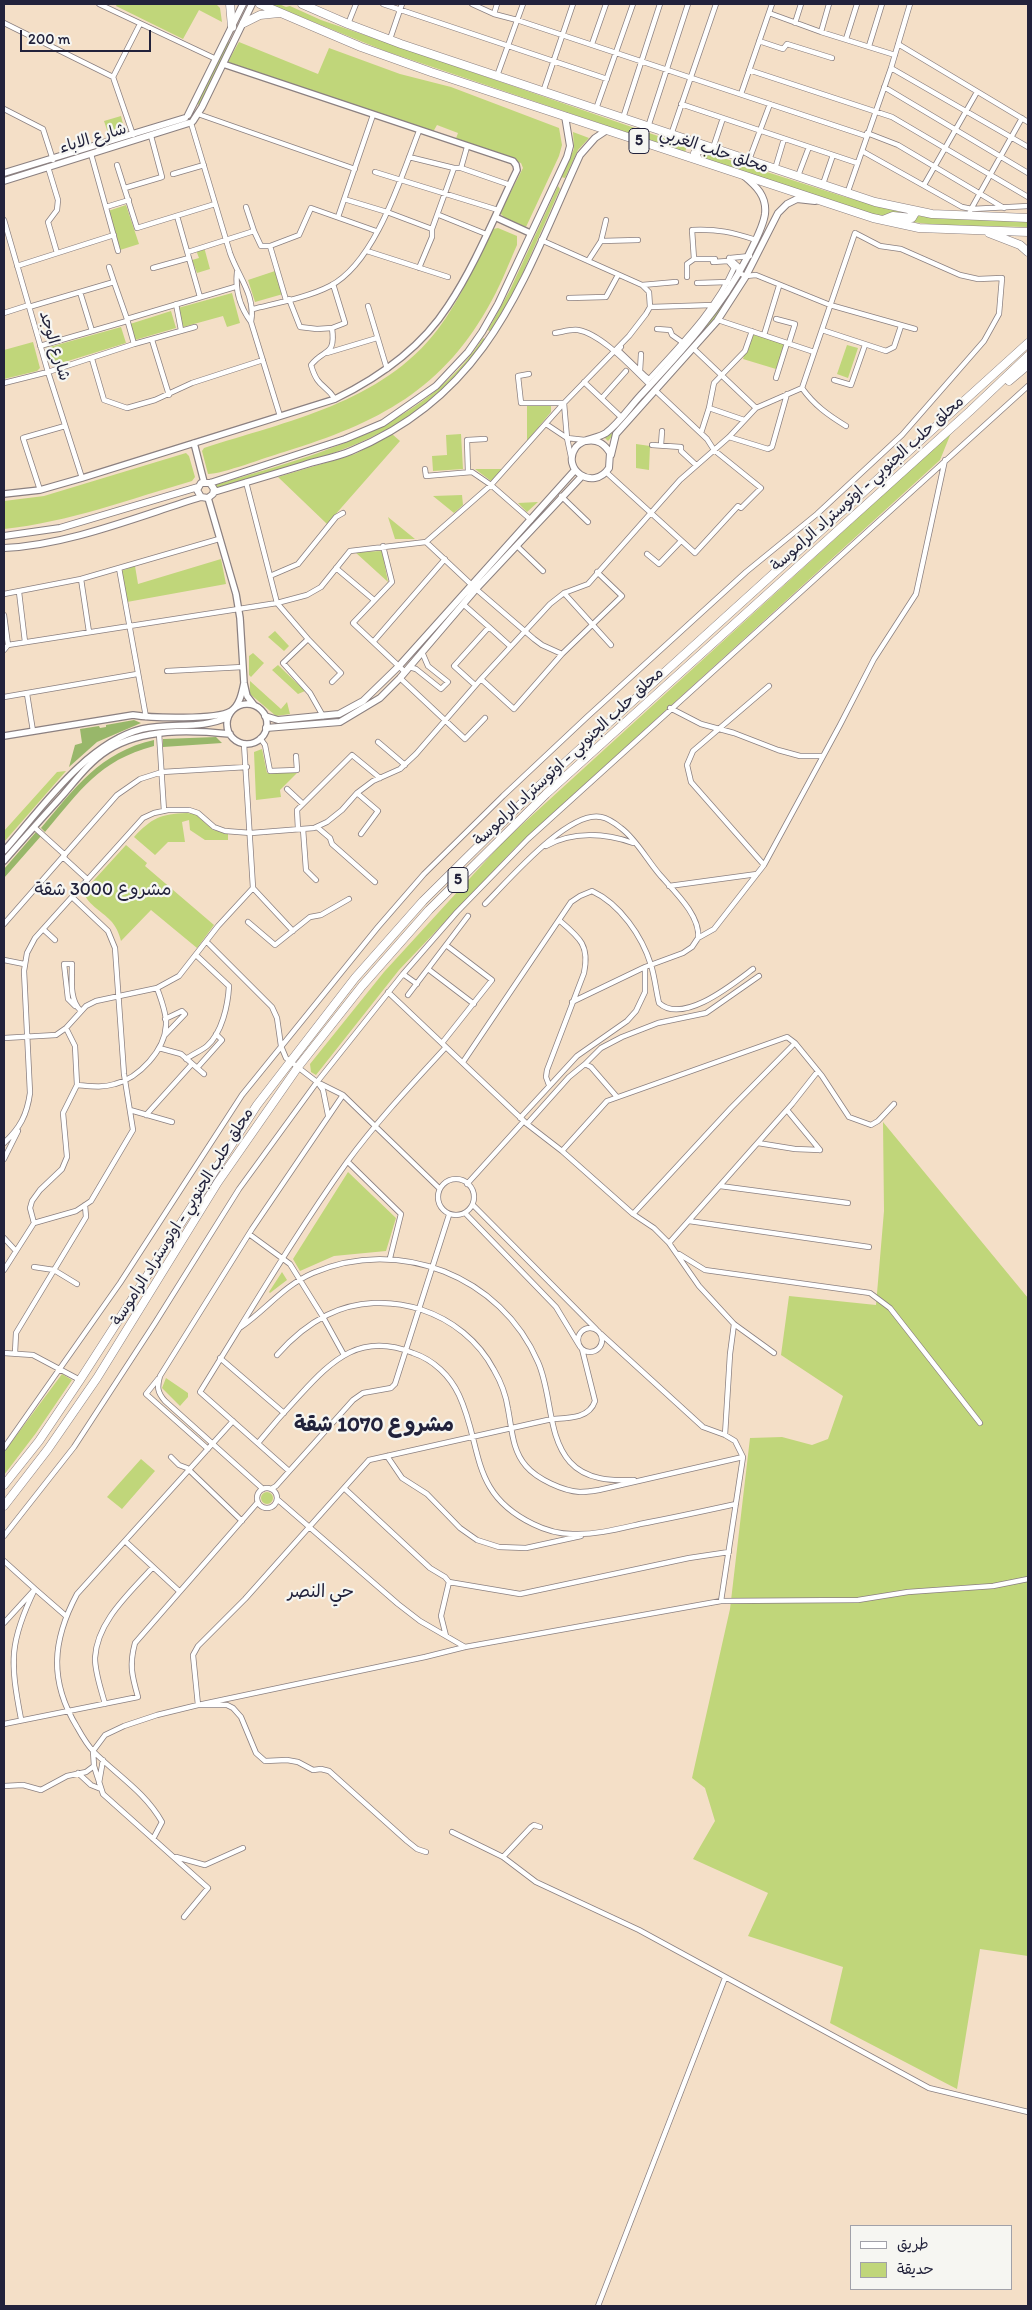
<!DOCTYPE html>
<meta charset="utf-8">
<style>
body{margin:0}
#map{position:relative;width:1032px;height:2310px;overflow:hidden;background:#f4dfc7;font-family:Itim,"Playpen Sans Arabic",sans-serif}
canvas{display:block}
.frame{position:absolute;inset:0;border:5px solid #22223b;pointer-events:none}
.legend{position:absolute;left:850px;top:2225px;width:162px;height:65px;box-sizing:border-box;background:#f6f6f2;border:1px solid #a1a1a9;margin:0;padding:6px 9px;list-style:none;font-size:15px;color:#22223b}
.legend li{display:flex;align-items:center;gap:10px;height:25px}
.legend b{width:25px;border:1px solid #a1a1a9}
.scale{position:absolute;left:20px;top:30px;width:131px;height:22px;box-sizing:border-box;border:2px solid #22223b;border-top:0;padding-left:6px;font-size:15px;line-height:18px;white-space:nowrap;color:#22223b;-webkit-text-stroke:4px #f6f6f2;paint-order:stroke}
</style>
<div id="map">
<canvas width="1032" height="2310"></canvas>
<div class="frame"></div>
<ul class="legend">
<li><b style="height:6px;background:#fff"></b>طريق</li>
<li><b style="height:14px;background:#c0d67a"></b>حديقة</li>
</ul>
<div class="scale">200 m</div>
</div>
<script>
const context = document.querySelector('canvas').getContext('2d');
context.lineJoin = 'round';
function fillPath(path, color) { context.fillStyle = color; context.fill(path, 'evenodd'); }
function trace(path, color, width, dash) { context.strokeStyle = color; context.lineWidth = width; context.lineCap = dash ? 'butt' : 'round'; context.setLineDash(dash || []); context.stroke(path); }
function label(font, color, halo, rows, align = 'center') {
  context.font = font + ' Itim,"Playpen Sans Arabic",sans-serif'; context.lineWidth = 4.5; context.setLineDash([]); context.textBaseline = 'middle'; context.strokeStyle = halo; context.fillStyle = color; for (const [text, x, y, turn = 0] of rows) {
    context.save(); context.translate(x, y); context.rotate((+turn || 0) * Math.PI / 180); context.textAlign = isNaN(turn) ? turn : align; if (halo) context.strokeText(text, 0, 0); context.fillText(text, 0, 0); context.restore();
  }
}
fillPath(new Path2D(`
 M117 4H216L220 8 222 22 199 10 183 39 116 6Z
 M269 4H279L286 7 290 6 321 20 687 146 685 152 385 51Z
 M228 42 231 44 200 105 197 104Z
 M239 42 318 74 329 48 400 74 451 87 559 128 562 145 559 156 526 227 505 218 500 213 523 168 521 163 455 141 458 133 437 125 433 132 227 63Z
 M121 116 124 128 108 133 104 121Z
 M573 132 589 138 578 150 565 178 561 177 574 149Z
 M705 154 717 156 845 197 908 214 882 216 857 210 703 158Z
 M558 186 560 189 512 297 491 332 488 330 510 290Z
 M126 205 139 244 120 250 108 211Z
 M918 216 1028 222V227L937 225 896 220Z
 M498 228 517 236V245C509 263 502 282 492 300 444 390 378 423 284 452 266 457 223 474 208 474L202 451 204 448C287 421 382 403 438 329 461 299 475 263 493 229Z
 M204 247 210 269 197 273 192 260 199 258 196 250Z
 M275 271 283 294 255 302 248 280Z
 M738 279 740 280 711 324 608 441 605 438 613 432 708 324Z
 M232 293 240 323 227 327 223 316 183 327 178 308Z
 M171 311 176 328 135 340 130 324Z
 M121 327 126 343 55 365 50 364 46 348Z
 M751 334 785 344 776 369 743 359Z
 M483 338 486 340C469 362 453 382 432 399 373 450 289 466 216 489L215 485C314 455 423 430 483 338Z
 M33 342 40 368 37 371 4 379V350Z
 M847 345 858 348 848 378 837 374Z
 M551 405V412L527 441V406Z
 M951 433 940 460 516 847 399 970 316 1075 311 1072 310 1064 384 972 503 842Z
 M392 434 400 441 327 524 278 477 355 454Z
 M461 434 463 469 433 471 432 456 447 455 446 435Z
 M636 444 650 446 649 470 636 468Z
 M186 453 189 456 195 477 192 481C130 499 69 522 4 529V501L44 496Z
 M475 469H502L491 481Z
 M462 495 463 505 454 513 433 496Z
 M538 502 527 512 518 503Z
 M388 517 415 539H395Z
 M382 551 388 582 355 552Z
 M221 559 226 584 127 602 121 571 135 566 138 584Z
 M275 631 289 646 284 651 268 637Z
 M253 653 264 663 251 677 249 675V656Z
 M278 665 305 691 298 694 272 670Z
 M250 681 281 709 287 702 290 714 276 716 250 694Z
 M262 749 267 773H297L280 790 281 797 256 800 254 752Z
 M66 771 4 842V831L57 772Z
 M187 813 195 814 213 830 228 833V840H205L190 830 189 820 182 822 185 842H168L155 855 134 837C152 818 160 814 187 813Z
 M126 845 147 863 145 866 214 925 197 948 151 910 121 941C119 933 116 926 110 920 103 912 84 902 84 891Z
 M883 1122 1028 1298V1956L980 1949 957 2089 830 2023 843 1967 748 1936 768 1893 693 1859 715 1821 705 1788 692 1778 730 1609 750 1438 782 1437 812 1445 828 1439 843 1396 781 1355 789 1296 876 1305 884 1211Z
 M348 1172 396 1218 386 1251 334 1256 300 1271 293 1259Z
 M282 1272 287 1280 270 1293 269 1292Z
 M62 1374 72 1380 36 1433 4 1475V1452Z
 M166 1378 188 1393V1397L180 1406 162 1388Z
 M141 1459 155 1471 122 1509 107 1497Z
 M261 1498a6 6 0 1 1 12 0a6 6 0 1 1-12 0Z`), '#c0d67a');
fillPath(new Path2D(`
 M134 720 141 723 97 742 69 767 75 745 82 743 80 729 99 726 100 728 106 727V725Z
 M216 737 222 743 163 747V739Z
 M154 740V746C98 761 81 790 45 832L41 828C75 788 100 752 154 740Z
 M36 832 41 836 4 878V869Z`), '#98b76a');
const minor = new Path2D(`
 M99 4 216 59
 M383 4 607 79
 M472 4 494 14 517 20 866 136
 M769 13 821 32 895 55
 M494 14 497 4
 M4 23 113 77 133 135
 M795 23 801 4
 M348 24 356 4
 M821 32 829 4
 M390 39 402 4
 M846 39 857 4
 M759 41 783 49 787 44 832 58
 M592 44 606 4
 M898 44 1028 122
 M869 46 882 4
 M891 68 1028 147
 M749 70 892 117 1028 197
 M497 76 523 4
 M113 77 140 24
 M884 87 1028 173
 M543 92 573 4
 M741 94 772 4
 M681 104 857 163
 M4 109 43 129 53 160
 M596 109 633 4
 M198 114 355 169
 M623 118 660 4
 M191 123 230 253C238 276 256 296 251 322
 M648 127 688 4
 M867 133 898 145 1004 208
 M671 135 716 4
 M713 148 723 118
 M862 151 962 207 972 209 1028 206
 M91 154 118 251
 M409 157 454 168H461L510 185
 M749 160 770 104
 M117 165 137 228 215 204
 M48 167 58 200 57 210 48 222 57 253
 M461 168 467 147
 M775 169 784 139
 M375 172 498 210
 M173 174 204 165
 M798 176 809 147
 M823 184 833 155
 M924 185 977 92
 M125 188 162 177 151 136
 M847 194 891 68 910 4
 M344 199 387 212 432 229
 M106 207 129 200
 M246 207 254 231
 M970 211 1022 118
 M439 215 486 234
 M177 216 200 297
 M338 217 373 115
 M4 220 48 372 82 478
 M541 240 642 285 649 292 650 307 646 314 629 336 564 403 567 438 585 440
 M601 241 638 240
 M270 246 299 235 311 208 376 231
 M367 251 448 277
 M188 252 254 231 261 246H270L286 300
 M729 258 738 266 739 273 746 276 756 275 830 305 915 329
 M730 258 750 256
 M694 259 692 230C718 229 732 232 756 240
 M588 261 601 241 606 220
 M17 266 114 235
 M109 267 114 282
 M153 268 189 258
 M419 268 432 237V229L454 168
 M237 272C235 290 240 307 251 322L280 416
 M687 277V264L694 259H715
 M697 283 728 282
 M333 284 345 323 332 328C336 357 324 348 311 365 318 389 325 383 335 399
 M642 285 676 282
 M80 292 92 331
 M569 298 606 297 618 275
 M289 299 300 327 317 329 332 328
 M176 304 181 330
 M368 306 387 369
 M29 307 114 282 127 319
 M650 307 713 305
 M253 309C277 303 309 297 330 286 376 262 401 177 419 131
 M4 313 29 305
 M776 319 795 324 789 343
 M718 320 814 352
 M657 329 670 330 672 335 682 342
 M822 330 886 351 894 347 901 326
 M555 333C562 332 571 329 578 330 602 334 633 369 650 385
 M764 335 779 286
 M152 340 169 395
 M134 344 127 319 235 287
 M40 346 127 321
 M621 347 618 350 645 376 649 379 651 377C681 344 716 309 734 268L728 261 713 262V259
 M694 349 756 408
 M327 353 377 338
 M92 359 104 400 127 408 155 400 192 383 263 360
 M640 371 641 354
 M776 378 787 343
 M834 380 851 385 865 345
 M584 382 621 417
 M4 383 48 372 134 344 195 327
 M802 388C814 405 828 415 846 426
 M602 398 626 371
 M709 408 744 420
 M546 424 567 438 571 457
 M701 433 709 408 714 383 745 351 752 331
 M729 437 768 449 772 447 787 394
 M652 445 681 447V451L696 465
 M661 445 662 431
 M425 469 426 476 472 472 491 485 531 520
 M468 472 467 440 485 439
 M606 472 695 553 738 506 741 508 761 488 714 450 707 439 656 391
 M246 482 277 603 308 639 341 673 332 682
 M40 490 23 438 65 426
 M561 496 588 522
 M426 542 476 589 534 639 542 645 562 654 622 596 597 572
 M383 546 392 582 353 623 405 672
 M517 546 543 571
 M647 554 659 564 681 541
 M119 568 146 717
 M336 568 374 600
 M270 576 298 564 336 517 343 513
 M81 579 89 632
 M19 592 25 642
 M564 593 611 645
 M4 594 81 579 219 539
 M463 604 489 627
 M4 615 8 645
 M308 639 283 663 310 693 323 716
 M374 641 445 559
 M4 650 8 645 277 603 307 595 321 587 350 551 426 542 491 485 564 403H521L518 376 529 374
 M409 667 416 669 441 689 448 682 428 666 422 652
 M167 671 243 667
 M400 678 465 739 485 718
 M481 679 514 709 562 654
 M475 685 454 666 489 627 510 646
 M27 694 33 731
 M4 697 137 674
 M670 708 701 724 734 733 778 750 800 756H823
 M159 733 164 811
 M260 738 265 745 270 771 297 770 296 756
 M378 742 405 765
 M244 744 253 888 293 931
 M287 789 303 804
 M357 793 378 811 361 834
 M34 827 65 855
 M317 827 330 838 332 844 375 882
 M298 829 297 810 352 755 380 778
 M303 829 306 870 316 880
 M546 846C573 831 605 833 633 843
 M63 857 87 879
 M764 865 691 782 687 765 693 751 769 686
 M669 886 757 874
 M485 904C507 882 568 810 601 817 607 818 616 824 621 828 636 839 647 860 660 875 674 891 701 916 698 938
 M248 922 275 945 310 917 321 915 349 899
 M4 924 117 795 140 779 162 772 247 767
 M43 929 55 940
 M207 942 272 1007 277 1018 281 1046 286 1058 317 1082 343 1095 439 1188
 M4 960 24 964
 M428 969 474 1004
 M403 974 417 984
 M388 992 527 1124 562 1151 633 1214 654 1228 669 1243 699 1286 734 1324 774 1353
 M408 995 468 916
 M572 1002 645 967 683 953 692 947 698 938 714 929 764 865 840 725 874 659 916 594 945 460
 M75 1006 68 999 64 964H72C72 979 69 1000 81 1011
 M165 1035 185 1014 182 1011 165 1019
 M4 1038 56 1035 66 1028 86 1006 96 1001 157 988 179 976 218 926 253 888
 M442 1043 492 980 446 945
 M159 1048 181 1054 204 1074
 M186 1059C193 1054 201 1051 207 1046 222 1033 228 1005 229 986L196 955
 M463 1062 571 902 580 896 592 891C620 904 642 936 651 965 655 978 656 991 659 1003 683 1025 733 984 753 969
 M585 1064 601 1048 622 1037 658 1023 706 1013 759 976
 M197 1068 222 1040 216 1034
 M318 1083 323 1090 328 1115
 M77 1085C90 1086 102 1088 115 1084 139 1078 165 1050 166 1025 167 1014 161 999 157 988
 M549 1085 546 1077 547 1070 584 973C590 945 579 937 559 920
 M130 1110 172 1122
 M787 1110 820 1150
 M146 1115 192 1064
 M520 1118 577 1056 627 1021 636 1011 645 992V967
 M527 1124 569 1077 585 1064 591 1067 617 1097
 M4 1143C20 1128 27 1115 30 1093L24 971 27 953 35 938 143 818 154 813 168 810H189L198 813 214 827 225 831 251 833 314 828 327 822 342 810 357 793 373 781 400 769 416 754 481 679 550 604 564 593 588 584 680 480 729 437 756 408 802 388 855 233 880 246 901 249 960 275 978 279 1002 278 999 314 984 341 902 435 817 514 746 572 587 717 503 796 424 874 378 927 242 1095 120 1283 4 1448
 M758 1143 795 1149 820 1150
 M562 1151 607 1101 787 1037 795 1043 822 1076 849 1117 871 1125 878 1121 894 1104
 M4 1159 18 1131
 M348 1162 401 1214 390 1258
 M438 1197a18 18 0 1 1 36 0a18 18 0 1 1-36 0Z
 M467 1184 524 1121
 M720 1186 848 1203
 M473 1205 596 1329
 M465 1213 556 1307 579 1345
 M633 1214 731 1108 795 1043
 M689 1221 869 1247
 M34 1223 76 1211 91 1201 133 1130 124 1074 115 948 108 931 72 897
 M249 1234 290 1264 323 1317 344 1355
 M4 1238 16 1251
 M669 1243 792 1104 818 1071
 M679 1254 705 1270 870 1293 890 1308 980 1423
 M34 1267 54 1270 77 1284
 M4 1270 34 1223 30 1208 32 1201 40 1190 62 1169 67 1157 63 1113 77 1085 75 1046 66 1028
 M241 1327C267 1309 283 1286 313 1273 399 1236 501 1276 538 1362 552 1393 547 1436 570 1462 586 1480 612 1481 634 1480
 M578 1340a12 12 0 1 1 24 0a12 12 0 1 1-24 0Z
 M601 1334 703 1427 725 1435 735 1441 743 1457 721 1601
 M4 1353 33 1355 80 1380
 M15 1353 16 1333 86 1217 85 1205
 M277 1355C291 1339 307 1325 327 1315 386 1286 463 1311 494 1370 501 1382 506 1395 508 1409 512 1429 512 1450 526 1466 537 1479 563 1491 580 1492 586 1492 593 1491 599 1490L743 1457
 M220 1358 284 1413
 M158 1379 146 1394 208 1449
 M725 1435 730 1354 734 1324
 M258 1443C271 1427 285 1411 300 1395 333 1359 361 1332 413 1353 434 1360 450 1376 459 1395 483 1447 469 1493 533 1524 545 1530 559 1534 573 1534 595 1535 618 1529 640 1524 672 1518 704 1511 736 1504
 M387 1456 402 1478 427 1494 460 1528 477 1540 499 1547 526 1548 581 1536
 M171 1457 179 1465 187 1468 242 1521
 M289 1471 200 1392C248 1315 294 1236 347 1162 377 1121 412 1084 446 1047
 M344 1488 430 1568 445 1577 449 1582 520 1594 689 1558 729 1552
 M257 1498a10 10 0 1 1 20 0a10 10 0 1 1-20 0Z
 M263 1489 165 1401C157 1392 157 1387 160 1376L252 1229 343 1095
 M271 1489 276 1486 353 1400 363 1393 391 1388 395 1384 449 1215
 M277 1499 398 1604 420 1621 465 1647
 M4 1536 74 1447 155 1323 239 1189 317 1082 403 974 457 912 528 839 1028 386
 M125 1541 179 1591
 M4 1561 35 1589 4 1623
 M446 1636 441 1616 449 1582
 M105 1704C101 1689 95 1673 95 1658 97 1621 130 1593 153 1567
 M21 1719C10 1662 9 1642 35 1589L66 1616
 M4 1724 138 1697C132 1676 129 1665 135 1643L258 1502
 M78 1773 91 1785 101 1789
 M99 1783 103 1760
 M4 1786 23 1785 41 1790 67 1776 86 1772 94 1766
 M452 1832 503 1857 536 1882 639 1930 929 2088 1028 2112
 M153 1839 162 1822C145 1792 118 1776 94 1752 87 1745 82 1736 77 1727 49 1681 52 1641 77 1594L233 1421
 M426 1852 417 1849 407 1841 329 1771 321 1769 313 1770 298 1762 287 1760 265 1761 256 1753 241 1717 233 1708 227 1705H198L193 1655 198 1646 245 1599 369 1460 552 1419C568 1418 589 1419 595 1401L582 1349
 M176 1857 205 1865 243 1848
 M503 1857 531 1827 534 1825 540 1827
 M184 1917 208 1888 103 1794 94 1766 93 1751 105 1735 124 1726 157 1715 198 1705 425 1657 465 1647 721 1601 858 1600 908 1592 993 1586 1028 1579
 M598 2306 725 1978`);
const tertiary = new Path2D(`
 M495 217 530 233
 M194 443 204 482
 M4 494 40 490 82 478 335 399C380 377 421 348 448 306 476 264 495 215 517 170L516 165 513 161 223 64
 M208 498 236 594 240 618 244 683 247 696 254 705
 M227 724a20 20 0 1 1 40 0a20 20 0 1 1-40 0Z
 M4 736 133 715C151 718 217 720 231 711 240 705 242 692 244 683
 M4 851C41 809 86 743 142 729 171 722 201 730 228 717
 M4 861C23 839 42 818 62 796 76 780 89 762 108 750 143 728 190 730 230 734`);
const secondary = new Path2D(`
 M188 115 243 4
 M193 121 202 107 252 4
 M4 173 185 118
 M4 181 189 123
 M586 441C597 439 604 443 610 453L609 468C593 492 560 469 576 447 583 438 597 439 606 433 619 423 629 408 640 396 680 353 721 309 748 256 754 243 763 228 765 214 767 196 756 186 744 176
 M611 455 616 434 717 321 746 276 778 213 787 204 797 199 815 201
 M210 483 214 489 213 494 208 498 201 497 197 490 201 483H210L345 439 383 423 436 386 468 352 482 332 498 304 567 157 570 146 565 116
 M214 492C244 483 274 474 304 465 320 460 337 457 351 451 490 393 523 280 580 155L595 138 607 130
 M4 536 60 528 198 487
 M4 548C69 545 139 516 201 497
 M265 716 278 720 339 714 363 701 399 666 575 470
 M266 728 340 722 380 698 400 678 476 589 582 476`);
const trunk = new Path2D(`
 M230 4 232 27
 M260 4 361 47 431 72 873 218 919 228 1028 232
 M302 4 348 24 401 44 875 202 932 214 1028 218
 M244 23 260 15 279 13
 M698 160 695 153C699 149 704 149 709 151
 M883 220 893 216 912 218 915 213 910 210
 M989 233 1020 245 1028 252
 M1009 381 1028 365
 M4 1485 39 1441 80 1380 257 1105 355 978 423 901 539 786 1028 343
 M4 1506 48 1449 97 1378 218 1182 298 1067 362 986 429 910 546 794 970 411 1028 356`);
trace(minor, '#8b8081', 6);
trace(tertiary, '#8b8081', 8);
trace(secondary, '#8b8081', 8);
trace(trunk, '#8b8081', 9);
trace(minor, '#fff', 4.5);
trace(tertiary, '#fff', 5.5);
trace(secondary, '#fff', 6);
trace(trunk, '#fff', 8);
for (const [x, y, w] of [
 [639,141,20],
 [458,880,20]
]) { const box = new Path2D(); box.roundRect(x - w / 2, y - 12.5, w, 25, 4); context.fillStyle = '#f6f6f2'; context.fill(box); trace(box, '#22223b', 1); }
label('bold 15px', '#22223b', null, [
 ["5",639,141],
 ["5",458,880]
]);
label('16px', '#22223b', '#f6f6f2', [
 ["شارع الاباء",93,139,-17],
 ["محلق حلب الغربي",714,151,18],
 ["شارع الوجد",54,346,73],
 ["محلق حلب الجنوبي - اوتوستراد الراموسة",868,484,-42],
 ["محلق حلب الجنوبي - اوتوستراد الراموسة",569,757,-43],
 ["محلق حلب الجنوبي - اوتوستراد الراموسة",183,1217,-58]
]);
label('18px', '#22223b', '#f6f6f2', [
 ["مشروع 3000 شقة",103,890],
 ["حي النصر",321,1592]
]);
label('bold 21px', '#22223b', '#f6f6f2', [
 ["مشروع 1070 شقة",374,1426]
]);
</script>
